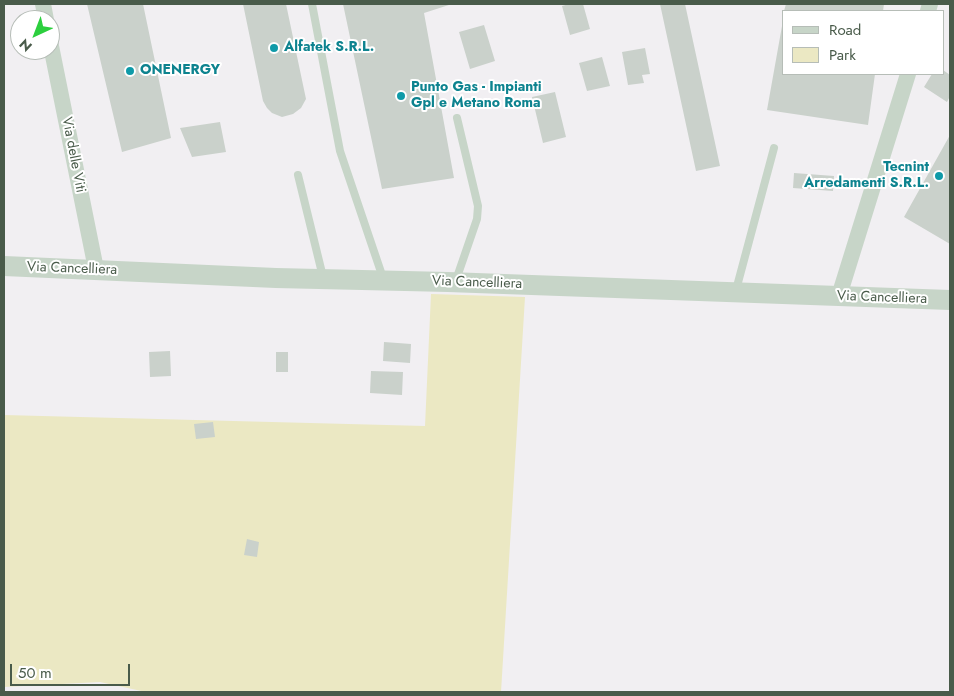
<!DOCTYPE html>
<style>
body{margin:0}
#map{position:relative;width:954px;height:696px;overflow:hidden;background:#f1eff2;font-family:Jost,sans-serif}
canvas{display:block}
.frame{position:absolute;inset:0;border:5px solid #495b4a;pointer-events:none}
.legend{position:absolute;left:782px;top:10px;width:162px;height:65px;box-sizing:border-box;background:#fff;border:1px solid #b6bdb7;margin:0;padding:6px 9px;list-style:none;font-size:15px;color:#495b4a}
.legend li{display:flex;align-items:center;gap:10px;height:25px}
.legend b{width:25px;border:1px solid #b6bdb7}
.north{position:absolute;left:10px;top:10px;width:50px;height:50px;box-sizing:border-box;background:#fff;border:1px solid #b6bdb7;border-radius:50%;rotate:223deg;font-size:14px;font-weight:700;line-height:20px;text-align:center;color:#495b4a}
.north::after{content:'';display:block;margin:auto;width:18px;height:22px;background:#2ccf3e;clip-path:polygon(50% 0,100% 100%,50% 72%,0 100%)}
.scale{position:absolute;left:10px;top:664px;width:120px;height:22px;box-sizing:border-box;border:2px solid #495b4a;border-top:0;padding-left:6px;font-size:15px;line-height:18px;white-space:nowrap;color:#495b4a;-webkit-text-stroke:4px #fff;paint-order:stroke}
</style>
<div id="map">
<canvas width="954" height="696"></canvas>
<div class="frame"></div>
<ul class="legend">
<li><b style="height:6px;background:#c7d5c8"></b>Road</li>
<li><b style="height:14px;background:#ebe8c3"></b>Park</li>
</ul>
<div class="north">N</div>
<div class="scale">50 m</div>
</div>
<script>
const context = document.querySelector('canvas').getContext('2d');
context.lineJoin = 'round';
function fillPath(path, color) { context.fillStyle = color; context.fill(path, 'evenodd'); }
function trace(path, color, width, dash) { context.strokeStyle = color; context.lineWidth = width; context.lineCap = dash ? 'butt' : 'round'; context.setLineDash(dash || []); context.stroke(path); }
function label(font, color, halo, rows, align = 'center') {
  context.font = font + ' Jost,sans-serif'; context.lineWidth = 4; context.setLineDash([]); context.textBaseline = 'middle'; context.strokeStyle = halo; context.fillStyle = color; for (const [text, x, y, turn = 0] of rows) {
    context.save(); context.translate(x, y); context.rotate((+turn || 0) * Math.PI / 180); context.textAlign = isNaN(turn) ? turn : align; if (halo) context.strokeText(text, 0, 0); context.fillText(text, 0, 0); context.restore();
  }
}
fillPath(new Path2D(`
 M431 294 525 297 501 692H146L100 682 4 687V415L425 426Z`), '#ebe8c3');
fillPath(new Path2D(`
 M87 4H143L171 138 122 152Z
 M243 4H286L306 99 301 108 293 114 282 117 272 113 267 108 263 101Z
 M343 4H452L424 13 454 178 382 189Z
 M569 4H583L590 29 570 35 562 6Z
 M660 4H685L720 166 696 171Z
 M786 4H884L883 11H784Z
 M484 25 495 61 470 69 459 32Z
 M782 26 783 74H875L868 125 767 110Z
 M645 48 650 74 642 75 644 83 628 85 622 52Z
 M602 57 610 86 587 91 579 63Z
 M943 70 950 75V96L947 102 924 87 932 74H943Z
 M555 92 566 137 543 143 532 97Z
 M220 122 226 152 192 157 180 128Z
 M950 135V244L904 217Z
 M794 173 834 176 833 191 793 188Z
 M384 342 411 344 410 363 383 361Z
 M170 351 171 376 150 377 149 352Z
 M276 352H288V372H276Z
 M371 371 403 372 402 395 370 393Z
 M213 422 215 437 196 439 194 424Z
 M247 539 259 542 257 557 244 555Z`), '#cad1cb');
trace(new Path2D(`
 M312 4 340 151 383 278
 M298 175 323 277
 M456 280 477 219 478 206 457 118
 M736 290 774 148`), '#c7d5c8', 8);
trace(new Path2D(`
 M43 4 46 20
 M928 11 930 4
 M50 41 96 269
 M839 296 908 74`), '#c7d5c8', 16);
trace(new Path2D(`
 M4 266 276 278 448 282 950 300`), '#c7d5c8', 20);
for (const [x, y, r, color] of [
 [274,48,5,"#0f9aa8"],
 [130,71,5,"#0f9aa8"],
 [401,96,5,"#0f9aa8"],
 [939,176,5,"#0f9aa8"]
]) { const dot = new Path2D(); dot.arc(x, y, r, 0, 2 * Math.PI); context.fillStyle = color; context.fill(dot); trace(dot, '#fff', 2); }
label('bold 14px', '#0d838f', '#fff', [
 ["Alfatek S.R.L.",284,48],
 ["ONENERGY",140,71],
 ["Punto Gas - Impianti",411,88],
 ["Gpl e Metano Roma",411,104],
 ["Tecnint",929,168,"right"],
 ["Arredamenti S.R.L.",929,184,"right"]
], 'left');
label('14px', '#495b4a', '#fff', [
 ["Via delle Viti",73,155,79],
 ["Via Cancelliera",72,269,2],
 ["Via Cancelliera",477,283,2],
 ["Via Cancelliera",882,298,2]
]);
</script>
